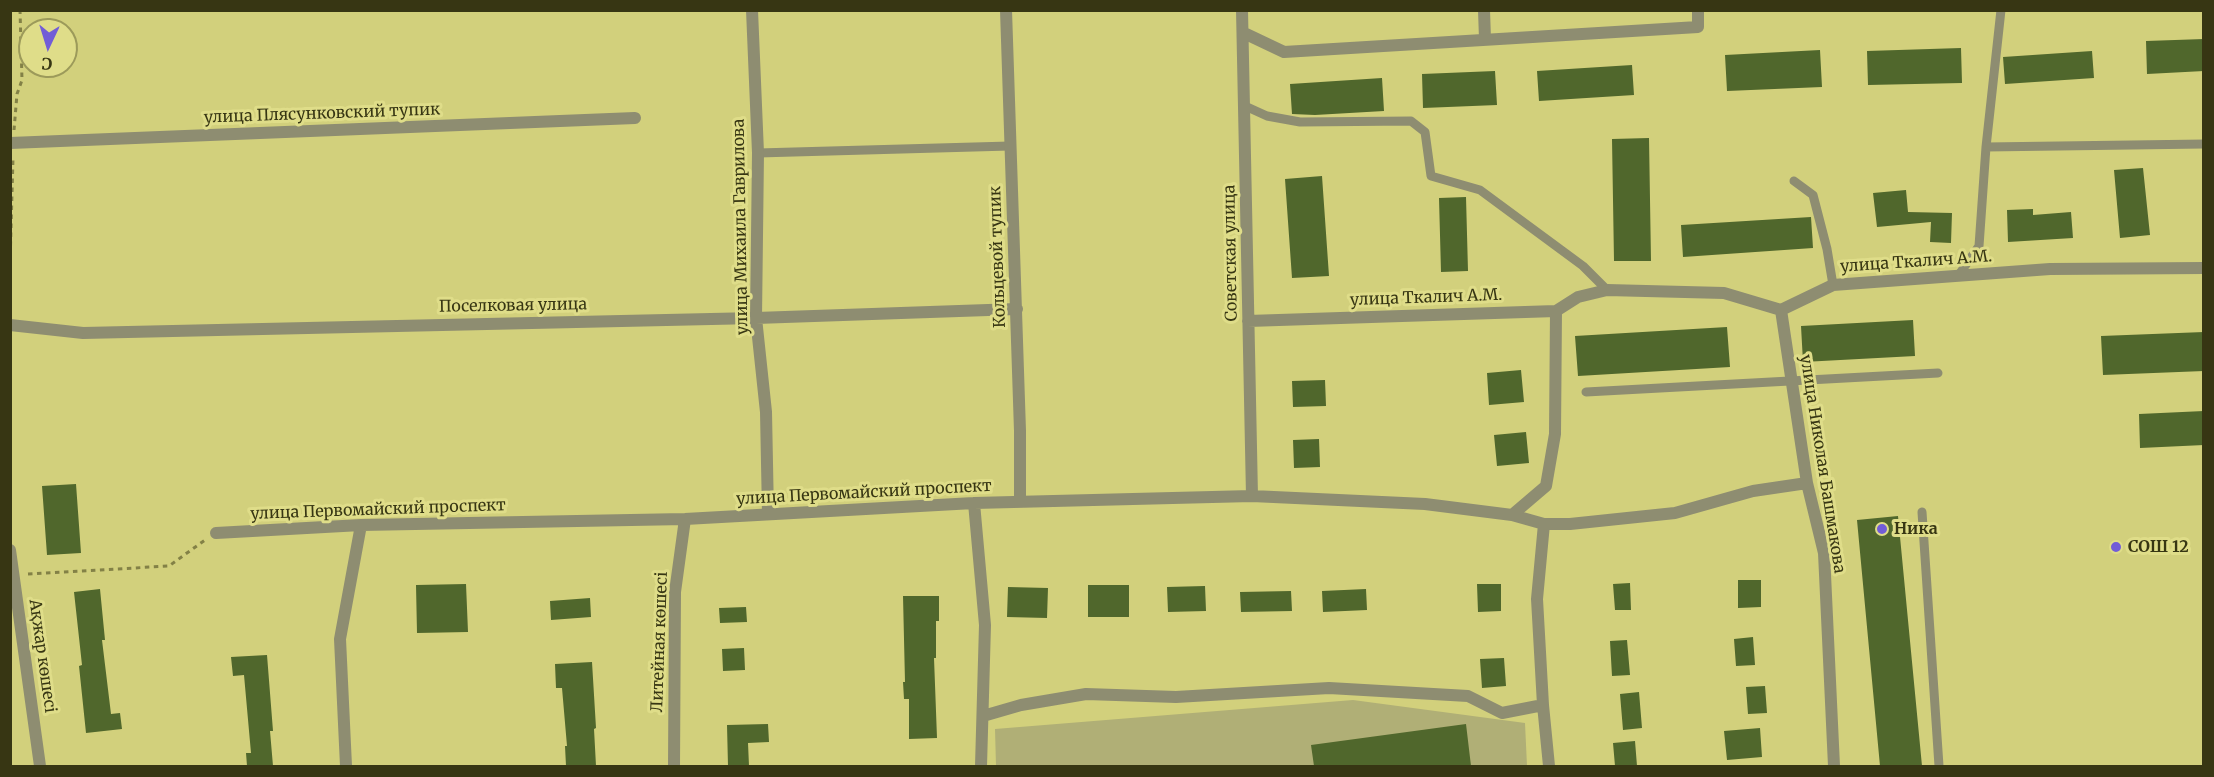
<!DOCTYPE html>
<meta charset="utf-8">
<style>
body{margin:0}
#map{position:relative;width:2214px;height:777px;overflow:hidden;background:#d2d07c;font-family:Merriweather,serif}
canvas{display:block}
.frame{position:absolute;inset:0;border:12px solid #373613;pointer-events:none}
.north{position:absolute;left:18px;top:18px;width:60px;height:60px;box-sizing:border-box;background:#dfdd89;border:2px solid #9c9a5a;border-radius:50%;rotate:184deg;font-size:16px;font-weight:700;line-height:24px;text-align:center;color:#373613}
.north::after{content:'';display:block;margin:auto;width:21px;height:27px;background:#725dd7;clip-path:polygon(50% 0,100% 100%,50% 72%,0 100%)}
</style>
<div id="map">
<canvas width="2214" height="777"></canvas>
<div class="frame"></div>
<div class="north">С</div>
</div>
<script>
const context = document.querySelector('canvas').getContext('2d');
context.lineJoin = 'round';
function fillPath(path, color) { context.fillStyle = color; context.fill(path, 'evenodd'); }
function trace(path, color, width, dash) { context.strokeStyle = color; context.lineWidth = width; context.lineCap = dash ? 'butt' : 'round'; context.setLineDash(dash || []); context.stroke(path); }
function label(font, color, halo, rows, align = 'center') {
  context.font = font + ' Merriweather,serif'; context.lineWidth = 6; context.setLineDash([]); context.textBaseline = 'middle'; context.strokeStyle = halo; context.fillStyle = color; for (const [text, x, y, turn = 0] of rows) {
    context.save(); context.translate(x, y); context.rotate((+turn || 0) * Math.PI / 180); context.textAlign = isNaN(turn) ? turn : align; if (halo) context.strokeText(text, 0, 0); context.fillText(text, 0, 0); context.restore();
  }
}
fillPath(new Path2D(`
 M1353 700 1525 723 1527 766H996L995 729Z`), '#b0af76');
fillPath(new Path2D(`
 M2204 39V71L2147 74 2146 41Z
 M1961 48 1962 83 1868 85 1867 51Z
 M1820 50 1822 87 1727 91 1725 55Z
 M2092 51 2094 78 2005 84 2003 57Z
 M1632 65 1634 95 1539 101 1537 71Z
 M1495 71 1497 105 1423 108 1422 74Z
 M1382 78 1384 111 1315 115 1292 114 1290 84Z
 M1649 138 1651 261H1614L1612 139Z
 M2143 168 2150 235 2120 238 2114 170Z
 M1322 176 1329 276 1292 278 1285 179Z
 M1906 190 1908 212 1952 213 1951 243 1930 242 1931 222 1877 227 1873 193Z
 M1466 197 1468 271 1441 272 1439 198Z
 M2033 209V215L2071 212 2073 238 2008 242 2007 210Z
 M1811 217 1813 248 1683 257 1681 225Z
 M1913 320 1915 356 1803 362 1801 326Z
 M1727 327 1730 367 1578 376 1575 336Z
 M2204 332V371L2103 375 2101 336Z
 M1521 370 1524 402 1489 405 1487 373Z
 M1325 380 1326 406 1293 407 1292 381Z
 M2204 411V445L2140 448 2139 414Z
 M1526 432 1529 463 1497 466 1494 435Z
 M1319 439 1320 467 1294 468 1293 440Z
 M76 484 81 553 47 555 42 486Z
 M1898 516 1922 766H1880L1857 520Z
 M1738 580H1761V607L1738 608Z
 M1630 583 1631 610H1615L1613 584Z
 M466 584 468 632 417 633 416 585Z
 M1477 584H1501V611L1478 612Z
 M1088 585H1129V617H1088Z
 M1205 586 1206 611 1168 612 1167 587Z
 M1008 587 1048 588 1047 618 1007 617Z
 M100 589 105 640H102L111 714 120 713 122 729 86 733 79 666 82 665 74 592Z
 M1366 589 1367 610 1323 612 1322 591Z
 M1291 591 1292 611 1241 612 1240 592Z
 M903 596H939V621H936V658H934L937 738 909 739V699H904L903 682H905Z
 M590 598 591 617 551 620 550 601Z
 M746 607 747 622 720 623 719 608Z
 M1753 637 1755 665 1736 666 1734 639Z
 M1627 640 1630 675 1612 676 1610 641Z
 M744 648 745 670 723 671 722 649Z
 M267 655 273 731H270L273 766H247L246 753H251L244 675 233 676 231 657Z
 M1504 658 1506 686 1482 688 1480 659Z
 M592 662 596 728 594 729 596 766H566L565 746H567L562 688H556L555 664Z
 M1765 686 1767 713 1748 714 1746 687Z
 M1639 692 1642 728 1623 730 1620 694Z
 M768 724 769 742 748 743 749 766H728L727 725Z
 M1466 724 1471 766H1314L1311 745Z
 M1760 728 1762 757 1727 760 1724 731Z
 M1635 741 1637 766H1615L1613 743Z`), '#50672c');
trace(new Path2D(`
 M14 130 17 94 22 80 20 10
 M10 264 13 158
 M28 574 169 566 205 540`), '#838146', 3, [4.5, 4.5]);
trace(new Path2D(`
 M1245 106 1267 116 1300 122 1411 121 1425 132 1431 176 1480 190 1583 266 1607 290
 M1986 147 2204 144
 M758 153 1010 146
 M1794 181 1813 195 1827 249 1833 285
 M1958 276 1979 246 1986 147 2001 10
 M1586 392 1938 373
 M1922 512 1939 766`), '#8e8d71', 9);
trace(new Path2D(`
 M752 10 758 153 756 318 766 412 768 514
 M1006 10 1020 431V501
 M1242 10 1252 496
 M1484 10 1485 39
 M1244 33 1284 52 1698 27V10
 M10 143 635 118
 M1781 310 1807 483 1824 553 1834 766
 M1248 321 1556 311 1578 297 1607 290 1724 293 1781 310 1833 285 2050 269 2204 268
 M10 325 83 333 756 318 1017 309
 M974 503 985 625 981 766
 M1512 515 1546 486 1555 434 1556 311
 M1544 524H1570L1675 513 1753 491 1807 483
 M216 533 361 525 685 519 974 503 1252 496 1425 504 1512 515 1544 524 1537 599 1543 705 1549 766
 M983 716 1021 705 1086 694 1176 697 1329 688 1468 696 1502 713 1543 705
 M346 766 340 639 361 525
 M674 766 675 592 685 519`), '#8e8d71', 12);
trace(new Path2D(`
 M10 550 40 766`), '#8e8d71', 12);
for (const [x, y, r, color] of [
 [1882,529,6,"#725dd7"],
 [2116,547,6,"#725dd7"]
]) { const dot = new Path2D(); dot.arc(x, y, r, 0, 2 * Math.PI); context.fillStyle = color; context.fill(dot); trace(dot, '#dfdd89', 2); }
label('16px', '#373613', '#dfdd89', [
 ["улица Плясунковский тупик",322,114,-2],
 ["улица Михаила Гаврилова",741,227,-91],
 ["Советская улица",1231,253,-91],
 ["Кольцевой тупик",998,257,-92],
 ["улица Ткалич А.М.",1916,262,-4],
 ["улица Ткалич А.М.",1426,298,-2],
 ["Поселковая улица",513,306,-1],
 ["улица Николая Башмакова",1822,464,81],
 ["улица Первомайский проспект",864,493,-3],
 ["улица Первомайский проспект",378,510,-2],
 ["Литейная көшесі",660,642,-88],
 ["Ақжар көшесі",42,656,82]
]);
label('bold 16px', '#373613', '#dfdd89', [
 ["Ника",1894,529],
 ["СОШ 12",2128,547]
], 'left');
</script>
